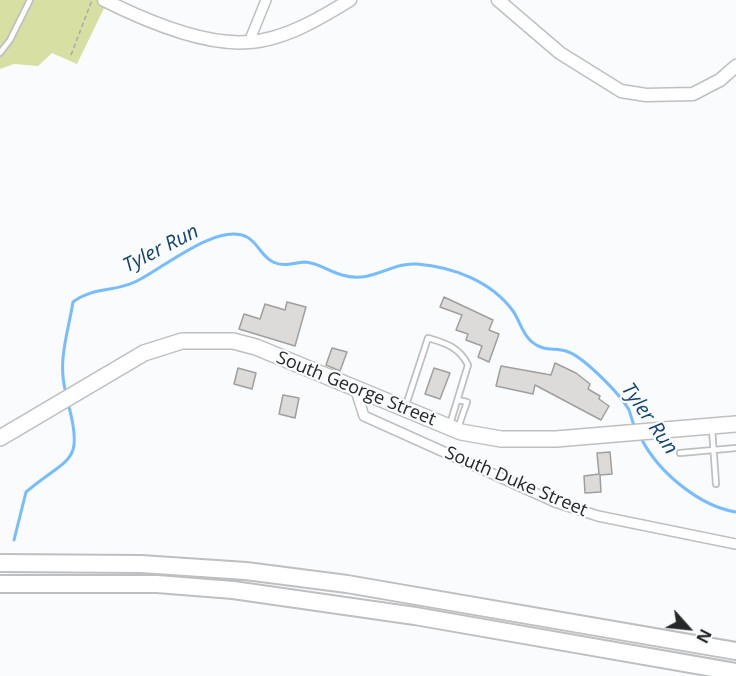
<!DOCTYPE html>
<style>
body{margin:0}
#map{position:relative;width:736px;height:676px;overflow:hidden;background:#f9fbfc;font-family:"Open Sans",sans-serif}
canvas{display:block}
.north{position:absolute;left:658px;top:598px;width:60px;height:60px;-webkit-text-stroke:4px #f9fbfc;paint-order:stroke;rotate:117deg;font-size:16px;font-weight:700;line-height:24px;text-align:center;color:#262727}
.north::after{content:'';display:block;margin:auto;width:21px;height:27px;background:#262727;clip-path:polygon(50% 0,100% 100%,50% 72%,0 100%)}
</style>
<div id="map">
<canvas width="736" height="676"></canvas>
<div class="north">N</div>
</div>
<script>
const context = document.querySelector('canvas').getContext('2d');
context.lineJoin = 'round';
function fillPath(path, color) { context.fillStyle = color; context.fill(path, 'evenodd'); }
function trace(path, color, width, dash) { context.strokeStyle = color; context.lineWidth = width; context.lineCap = dash ? 'butt' : 'round'; context.setLineDash(dash || []); context.stroke(path); }
function label(font, color, halo, rows, align = 'center') {
  context.font = font + ' "Open Sans",sans-serif'; context.lineWidth = 4.5; context.setLineDash([]); context.textBaseline = 'middle'; context.strokeStyle = halo; context.fillStyle = color; for (const [text, x, y, turn = 0] of rows) {
    context.save(); context.translate(x, y); context.rotate((+turn || 0) * Math.PI / 180); context.textAlign = isNaN(turn) ? turn : align; if (halo) context.strokeText(text, 0, 0); context.fillText(text, 0, 0); context.restore();
  }
}
fillPath(new Path2D(`
 M0 0H98L106 4 77 64 52 53 38 66 14 64 0 69Z`), '#d7dfa3');
trace(new Path2D(`
 M66 393C57 362 68 333 73 302 92 287 116 292 137 281 162 269 217 222 247 237 258 243 261 256 273 262 283 267 293 263 304 262 318 262 329 272 342 275 373 284 390 262 417 264 453 267 491 281 513 311 520 321 522 334 532 342 542 351 554 348 566 351 583 356 620 394 629 410 631 415 632 422 635 427
 M641 438C658 472 699 506 736 512
 M14 540 26 492C68 456 85 465 68 403`), '#77bcfe', 3);
const building = new Path2D(`
 M444 297 493 320 489 330 499 334 489 362 478 357 482 346 466 340 468 334 456 330 462 315 440 307Z
 M287 302 306 307 295 346 239 329 244 314 260 319 265 304 285 310Z
 M332 348 347 352 340 371 326 365Z
 M555 363 576 373 590 384 588 389 600 396 599 399 609 406 601 420 535 385 533 394 496 386 501 366 551 375Z
 M238 368 256 373 252 389 234 384Z
 M434 368 450 373 440 399 425 394Z
 M283 395 299 398 295 418 279 414Z
 M610 452 612 474 600 475 601 492 585 493 584 476 599 474 597 453Z`);
fillPath(building, '#dcdbda');
trace(building, '#a09f9e', 1.5);
const service = new Path2D(`
 M0 53 10 40 30 0
 M406 405 428 338C446 343 460 348 468 365L450 424
 M458 428 467 402 458 400
 M712 429 716 484
 M680 453 736 448`);
const minor = new Path2D(`
 M249 42 266 0
 M356 391 364 416 555 502 598 516 736 544`);
const tertiary = new Path2D(`
 M104 0C144 20 204 46 249 42 284 40 321 18 350 0
 M498 0 560 53 621 91 646 95 693 94 720 80 736 66`);
const primary = new Path2D(`
 M0 438 144 353 182 341H233L256 347 461 432 501 439H556L736 424`);
const motorway = new Path2D(`
 M0 563 141 564 246 571 347 584 736 651
 M0 584H157L233 590 415 616 736 672`);
trace(service, '#bebfc0', 8);
trace(minor, '#bebfc0', 12);
trace(tertiary, '#bebfc0', 15);
trace(primary, '#bebfc0', 18);
trace(motorway, '#bebfc0', 20);
trace(new Path2D(`
 M71 55 92 0`), '#a8aaab', 1.5, [4.5, 3]);
trace(service, '#fff', 4.5);
trace(minor, '#fff', 9);
trace(tertiary, '#fff', 12);
trace(primary, '#fff', 15);
trace(motorway, '#fff', 16);
label('18px', '#262727', '#f9fbfc', [
 ["South George Street",356,389,22],
 ["South Duke Street",516,482,23]
]);
label('italic 20px', '#12446e', '#f9fbfc', [
 ["Tyler Run",161,249,-27],
 ["Tyler Run",649,419,55]
]);
</script>
